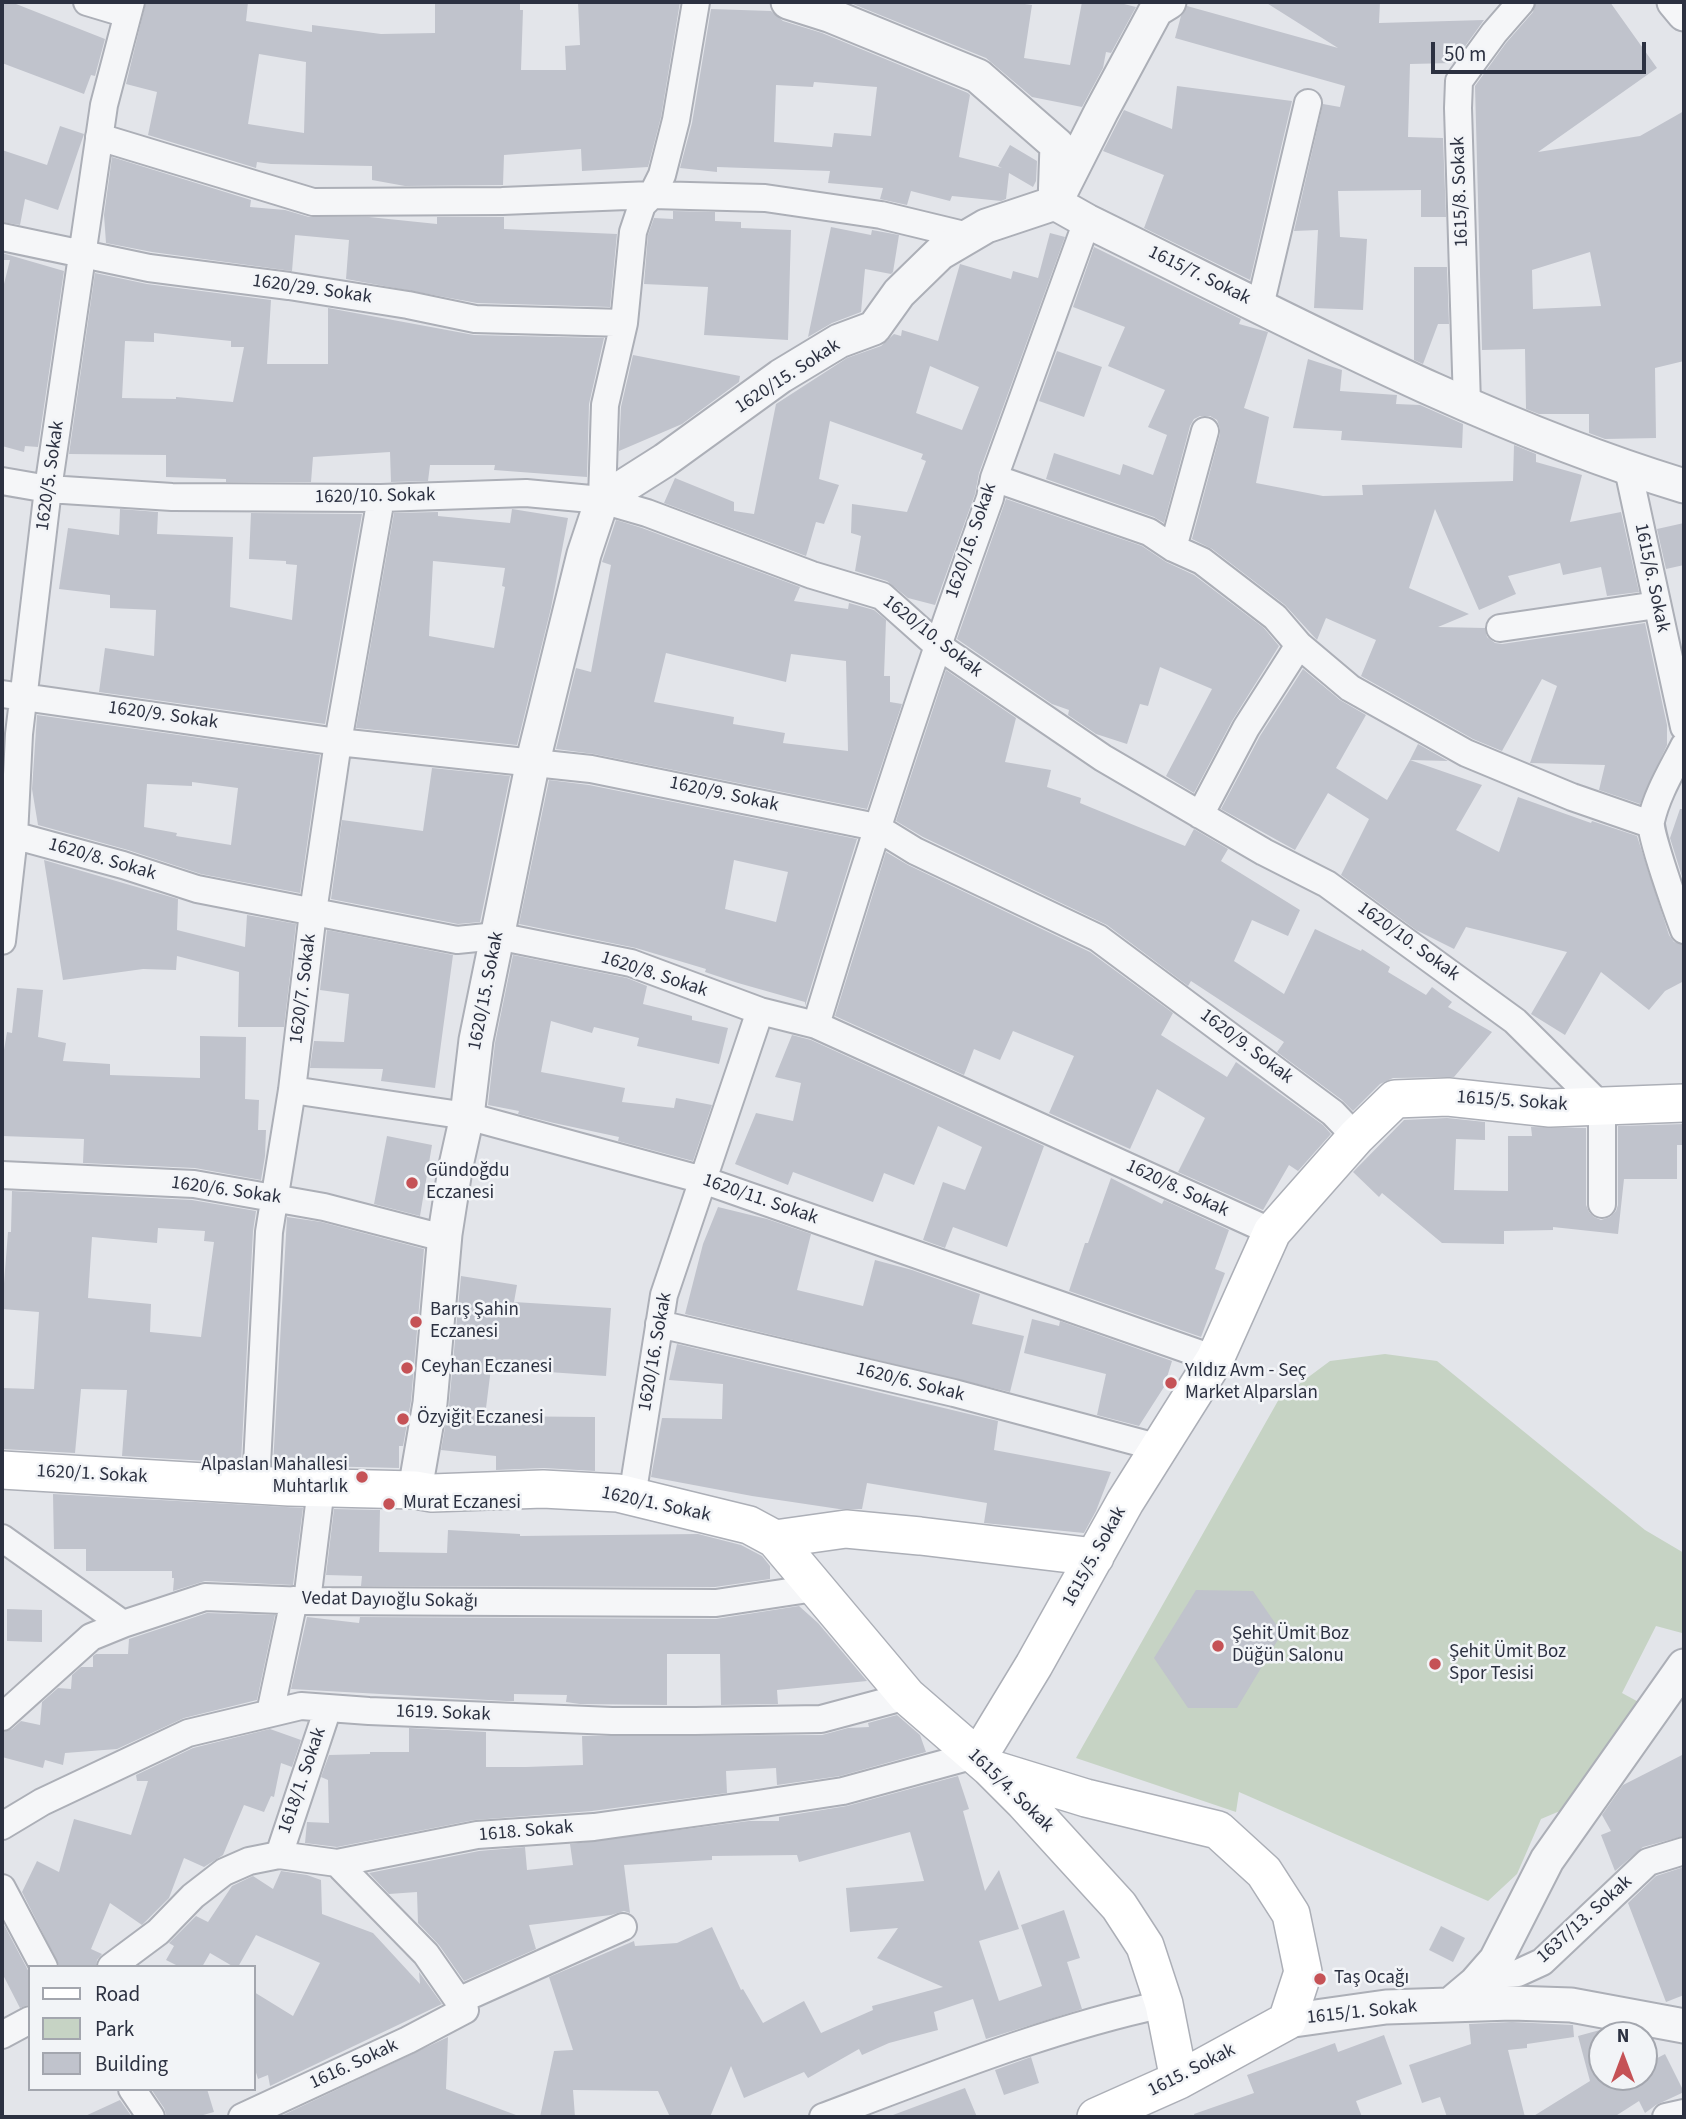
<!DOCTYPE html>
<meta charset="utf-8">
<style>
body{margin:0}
#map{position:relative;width:1686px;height:2119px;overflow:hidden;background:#e3e5ea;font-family:"Source Sans 3",sans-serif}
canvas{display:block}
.frame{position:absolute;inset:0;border:4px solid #2c3141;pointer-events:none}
.legend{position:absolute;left:28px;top:1965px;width:228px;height:126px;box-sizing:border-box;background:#f2f4f7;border:2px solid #a3a6ae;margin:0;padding:9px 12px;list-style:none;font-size:21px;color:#2c3141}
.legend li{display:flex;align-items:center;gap:14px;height:35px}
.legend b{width:35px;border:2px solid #a3a6ae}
.north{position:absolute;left:1588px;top:2021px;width:70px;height:70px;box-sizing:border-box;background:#f2f4f7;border:2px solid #a3a6ae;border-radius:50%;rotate:0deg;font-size:19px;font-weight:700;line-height:28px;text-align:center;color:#2c3141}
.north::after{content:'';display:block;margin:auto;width:24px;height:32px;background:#c55256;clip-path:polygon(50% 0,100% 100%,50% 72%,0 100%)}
.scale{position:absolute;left:1431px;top:42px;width:215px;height:32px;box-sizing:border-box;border:4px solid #2c3141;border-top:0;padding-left:9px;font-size:21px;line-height:24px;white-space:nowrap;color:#2c3141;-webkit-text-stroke:5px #f2f4f7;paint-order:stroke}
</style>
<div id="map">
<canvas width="1686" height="2119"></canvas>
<div class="frame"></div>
<ul class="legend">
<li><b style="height:9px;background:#fff"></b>Road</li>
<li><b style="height:19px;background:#c6d3c4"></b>Park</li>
<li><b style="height:19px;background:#c0c3cc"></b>Building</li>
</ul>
<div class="north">N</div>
<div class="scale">50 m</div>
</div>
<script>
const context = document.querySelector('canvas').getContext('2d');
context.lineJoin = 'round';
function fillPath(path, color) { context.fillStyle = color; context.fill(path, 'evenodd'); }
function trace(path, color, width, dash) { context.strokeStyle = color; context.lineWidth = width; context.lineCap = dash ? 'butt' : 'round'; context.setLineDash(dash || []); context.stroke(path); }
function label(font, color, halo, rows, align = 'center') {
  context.font = font + ' "Source Sans 3",sans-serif'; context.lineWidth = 5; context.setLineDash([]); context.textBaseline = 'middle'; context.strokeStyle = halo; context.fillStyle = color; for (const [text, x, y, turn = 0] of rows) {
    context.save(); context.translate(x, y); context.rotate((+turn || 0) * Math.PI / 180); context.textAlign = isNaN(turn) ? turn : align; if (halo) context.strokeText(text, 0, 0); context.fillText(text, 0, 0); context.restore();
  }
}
fillPath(new Path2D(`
 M1385 1354 1437 1361 1645 1530 1684 1553V1629L1682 1633 1656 1626 1622 1693 1646 1706 1567 1808 1541 1819 1517 1874 1488 1901 1239 1792 1236 1812 1076 1758 1279 1399 1330 1361Z`), '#c6d3c4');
fillPath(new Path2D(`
 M2 2H11L105 39 95 76 91 75 84 94 2 63Z
 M146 2H248L246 21 312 32V25L381 34 435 33V2H520V10H523L521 70H566L565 46 580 45 578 2H680L661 117 648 167 582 171 581 149 504 155 503 185 405 186 372 180V166L271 164 257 162 256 168 148 135 157 92 126 84ZM259 54 306 62 304 133 248 124Z
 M848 2H1010L1032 5 1024 58 1070 65 1082 2H1116L1136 7 1111 53 1106 52 1103 68 1082 107 1032 97 986 58Z
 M1265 2H1380L1379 23 1484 20 1453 63 1410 64 1408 137 1443 138 1446 217H1421V190L1338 191 1340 237 1367 239 1363 310 1314 308 1318 230 1294 231 1323 104 1340 107 1345 86 1175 38 1181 16 1187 6 1338 48Z
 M1536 2H1610L1657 68 1538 152 1640 136 1684 111V361L1655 368 1656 438 1605 439 1589 433V414H1539L1526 409 1525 349 1482 350 1475 86 1506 43 1533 12ZM1590 252 1601 306 1533 309 1532 270Z
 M711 9 771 11 783 21 822 33 968 93 970 95 959 157 1002 168 998 166 1010 145 1037 161 1036 181 1033 187 1009 173 1006 199 1001 201 952 196 950 201 911 191 907 205 880 199 883 188 828 183 830 171 717 167V172L680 168 692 123ZM814 82 877 87 871 136 834 133 832 147 774 142 776 85 813 87Z
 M1177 86 1292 101 1250 280 1144 228 1164 175 1103 151 1124 110 1172 129Z
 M60 126 84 134 58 210 25 199 20 225 2 222V150L47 165Z
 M112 157 251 200 250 207 285 210 309 217H369L437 224V217H504V229L617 234 610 307 477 303 346 279 349 240 295 235 292 271 152 252 106 243 104 215Z
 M673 211 715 212V221L741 222V228L791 230 788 340 704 335 708 287 644 284 648 235 654 218 673 219Z
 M831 227 871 235 872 230 899 235 893 272 891 274 865 269 861 312 832 323 808 337Z
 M1050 233 1065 237 979 473 975 494 935 605 908 598 887 581 855 571 861 536 851 533 852 504 907 512 926 461 921 459 923 454 830 421 819 479 839 485 824 524 816 522 806 556 664 503 675 478 734 502V511L754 514 776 404 847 358 881 346 894 334 901 336 902 330 938 341 960 264 1011 279 1013 271 1038 278ZM930 366 979 387 962 430 916 413Z
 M1094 247 1241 319 1239 324 1268 332 1244 408 1269 417 1256 483 1323 496 1363 495 1362 485 1513 481 1514 445 1536 454V462L1582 475 1570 522 1621 512 1639 592 1607 596 1601 567 1563 575 1560 563 1508 576 1516 594 1479 610 1435 509 1409 588 1469 614 1438 627 1485 628 1487 637 1495 643 1502 644 1645 623 1667 725V745L1640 804 1599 790 1605 765 1530 763 1557 686 1542 679 1502 751 1473 739 1361 676 1376 640 1326 618 1317 640 1285 605 1212 549 1192 539 1220 434V428L1217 420 1210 416H1200L1194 419 1190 426 1164 523 1154 517 1046 479 1054 453 1120 475 1123 464 1153 475 1167 435 1148 427 1165 390 1108 366 1125 327 1073 307Z
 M2 253 64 271 38 447 25 446 24 452 2 446V292L10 260H2Z
 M1414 267H1447L1449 324H1438L1423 364 1414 360Z
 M95 273 147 284 271 300 267 364H328V308L474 335 604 338 589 404 587 477 494 470 495 465H430L428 481 391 482 390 452 313 457 311 482H226V479L166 477V455L69 454ZM154 333 231 341V347H244L233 402 176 397V399L122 398 125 341 154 342Z
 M1057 351 1102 367 1084 417 1039 401Z
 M633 355 740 376 739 382 682 424 619 451 621 407Z
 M1308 359 1342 370 1340 391 1397 395 1396 404 1420 405 1463 424 1462 448 1341 440 1342 431 1293 428Z
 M1006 499 1142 546 1166 562 1194 575 1264 628 1279 646 1232 721 1194 793 1166 776 1212 689 1160 667 1148 706 1140 704 1127 744 1096 734 1068 715 1069 710 1052 704 957 639Z
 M120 509 158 512 157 534 233 537 230 607 292 620 297 565 286 564V561L249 559 251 513 362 514 325 724 99 692 105 648 154 656 156 610 110 608V595L59 589 68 528 119 535Z
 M512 509 568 518 551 608 517 745 356 728 394 513 438 512V516L510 523ZM433 561 505 568 502 586 505 587 494 648 429 636Z
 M616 520 642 528 800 587 794 601 848 609 849 603 874 610 886 620 884 676H890V702L902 704 867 809 594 754 556 749 576 668 591 672 611 565 602 562ZM666 653 786 682 791 654 846 661 848 751 783 743 785 733 733 724 734 717 654 702Z
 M1684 523V565L1666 569 1657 529Z
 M1303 669 1340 700 1366 715 1336 768 1387 800 1410 760 1482 785 1456 830 1499 852 1518 797 1591 823 1592 821 1637 836 1669 935 1674 942 1684 945V981L1665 991 1649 1010 1601 972 1565 1035 1531 1014 1567 952 1466 927 1454 949 1416 930 1341 875 1369 819 1328 793 1295 850 1221 809 1260 736Z
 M946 670 1016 718 1005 762 1051 770 1047 787 1081 798 1080 803 1185 846 1194 829 1228 849 1221 861 1300 910 1288 936 1252 920 1234 961 1284 994 1315 929 1361 951 1362 949 1390 967 1388 972 1426 995 1432 987 1452 1002 1448 1007 1492 1032 1454 1077 1393 1078 1380 1084 1353 1111 1342 1100 1277 1052 1284 1042 1191 981 1188 986 1107 925 923 837 896 821Z
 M37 715 320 755 300 893 201 874 128 850 38 825 32 789ZM192 782 238 788 231 845 176 836 177 833 144 827 147 784 192 786Z
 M1418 744 1448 761 1410 760Z
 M432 768 510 776 480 922 458 924 331 899 342 820 423 831Z
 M549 780 589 785 857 839 805 1006V1002L738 983 705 972 706 969 636 948 519 924ZM734 860 788 872 776 922 725 909Z
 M1680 809H1684V883L1670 838Z
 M886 852 908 865 1090 952 1173 1013 1161 1035 1227 1077 1236 1062 1323 1125 1331 1134 1298 1171 1289 1165 1263 1210 1178 1172 1205 1118 1157 1089 1130 1149 1049 1113 1074 1056 1013 1031 1000 1060 974 1049 964 1075 835 1016Z
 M44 860 178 899 177 930 245 947 247 915 296 924 284 1027H238L239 972 177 956 176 970 143 969 63 980Z
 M327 930 453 955 435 1088 381 1081 383 1069 310 1068 314 1041 344 1042 349 994 320 990Z
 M513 955 627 978 647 986 643 1004 692 1016V1020L728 1028 719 1064 637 1046 639 1038 594 1027 592 1033 551 1021 541 1072 625 1088 622 1102 674 1108 676 1098 712 1105 693 1161 618 1141 619 1137 554 1123 518 1114 519 1111 488 1105 495 1043Z
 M17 988 43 990 38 1037 66 1043 63 1061 110 1064V1075L200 1078V1036L246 1037 245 1099 259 1100 258 1130H266L265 1156 261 1180 195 1168 83 1163 84 1139 2 1136V1062L7 1032 12 1033Z
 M792 1035 811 1040 1044 1146 1007 1247 953 1227 945 1248 923 1240 943 1182 965 1190 982 1147 938 1126 914 1185 884 1173 873 1202 793 1172 788 1185 735 1164 756 1113 793 1121 801 1083 775 1077Z
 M1447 1118 1485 1122V1140L1456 1139 1454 1190 1508 1191V1136H1532L1531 1127 1586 1128V1205L1589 1212 1594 1217 1601 1220 1610 1217 1616 1211 1618 1205V1126L1684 1124V1145H1677V1179H1624L1618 1234 1553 1227V1230L1504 1231V1244L1442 1243 1382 1193 1379 1197 1353 1172 1404 1120Z
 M387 1136 432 1145 420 1216 374 1204Z
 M1111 1178 1162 1204 1164 1200 1229 1230 1215 1269 1225 1273 1201 1337 1069 1291 1085 1243H1088Z
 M12 1191 192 1200 256 1211 253 1231 241 1463 122 1456 127 1390 81 1389 75 1453 2 1449V1388L34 1389 39 1312 2 1309 8 1232H11ZM158 1228 205 1231 204 1241 214 1242 201 1337 150 1332 151 1304 88 1298 92 1237 157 1243Z
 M718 1207 767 1219 811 1234 797 1290 863 1306 875 1260 912 1270 980 1294 972 1324 1024 1336 1010 1392 685 1314 703 1244Z
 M287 1217 321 1222 424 1249 411 1401 403 1446H399V1468L273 1465Z
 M461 1276 517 1285 514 1302 611 1308 606 1376 491 1368 485 1416 595 1417V1471L544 1468 496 1470V1456L441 1450 449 1405Z
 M1032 1319 1059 1326 1060 1321 1172 1361 1164 1387 1139 1426 1097 1415 1106 1374 1024 1353Z
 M677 1344 998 1421 994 1450 1111 1472 1096 1511 1084 1533 984 1523 987 1503 867 1483 862 1509H839L752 1496 651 1477 662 1418 722 1419 723 1384 669 1380Z
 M53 1494 303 1508 293 1585 205 1581 173 1591 174 1578H172V1571H86V1549H54Z
 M334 1509 380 1510 379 1552 447 1553 448 1530 520 1534V1536L698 1534 741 1545 762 1556 770 1566V1579L715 1587 361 1586 362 1576 326 1575Z
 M1196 1590 1253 1591 1282 1633 1237 1708H1188L1154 1658Z
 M799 1606 818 1623 867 1681 777 1690 778 1704 721 1705 720 1654H667V1705L580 1704 566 1702 567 1695 514 1694V1701H506L291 1689 307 1617 359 1623 360 1617 716 1619Z
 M7 1609 42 1610V1642L7 1641Z
 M207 1613 275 1615 257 1700 184 1718 117 1749 65 1753 63 1765 45 1760 43 1768 2 1757 3 1732 12 1729 21 1721 40 1725 42 1702 58 1688 71 1689 72 1675 81 1667H93V1656L96 1654H128L129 1639Z
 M897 1715 920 1735 926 1752 840 1776 777 1785 776 1768 726 1771 727 1793 592 1811 474 1820 337 1847 305 1843 307 1822 329 1823 328 1780 321 1777 329 1755 370 1754V1752H409V1728L486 1732V1767H526L583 1765 582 1736 822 1735 848 1728 869 1727 868 1723Z
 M270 1729 301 1740 292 1767 281 1763 274 1797 271 1796 264 1812 244 1805 223 1855 204 1867 184 1858 169 1898 142 1925 110 1903 91 1949 102 1954 97 1960 96 1967H60L22 1892 37 1861 59 1872 74 1819 131 1835 148 1781H137L136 1775 193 1748Z
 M1684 1754V1836L1643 1847 1615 1871 1601 1835 1611 1831 1602 1815 1623 1785Z
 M958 1776 969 1809 963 1811 985 1891 999 1870 1019 1929 979 1941 999 2001 1042 1986 1021 1925 1064 1910 1080 1958 1067 1962 1082 2009 986 2039 973 1999 934 2012 938 2030 889 2043 862 2055 859 2049 808 2078 804 2072 744 2098 731 2066 710 2117H670L658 2091 573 2090 575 2117H540L554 2051 573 2050 549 1977 634 1941 635 1946 677 1943 712 1927 741 1990 743 1989 763 2023 804 2001 821 2033 873 2010 872 2006 943 1987 877 1958 898 1928 850 1932 846 1888 924 1881 910 1832 799 1862 797 1855 712 1856V1860L624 1865 630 1913 624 1911 611 1915 529 1925 536 1949 464 1981 439 1945 418 1923 417 1892 389 1894 369 1873 479 1851 525 1847 527 1870 573 1865 570 1844 749 1821H779V1817L847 1806Z
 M1684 1867V1995L1666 2002 1628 1903 1656 1876Z
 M281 1871 307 1875 321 1880 322 1914 373 1933 420 1984 419 1972 442 2004 270 2086 268 2075 258 2079 254 2066V1992L293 2016 320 1963 256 1935 238 1967H234L210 1953 202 1967H180L166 1960 174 1946 169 1943 196 1916 208 1922 232 1886 253 1876 273 1889Z
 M2 1921 30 1974V2004L20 2008 2 1973Z
 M1441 1926 1465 1938 1453 1962 1429 1950Z
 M1512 2022 1573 2025 1574 2037 1527 2044V2048L1508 2050 1525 2117H1447L1440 2097 1422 2103 1409 2065 1471 2044 1469 2024Z
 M1600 2030 1627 2035H1602V2077H1644V2065L1665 2054 1684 2092 1656 2105 1645 2113 1639 2101 1614 2117H1532L1590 2081 1578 2036Z
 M1384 2035 1402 2084 1356 2101 1362 2117H1195L1194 2114 1254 2093 1247 2075 1335 2043 1338 2052Z
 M448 2037 446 2089 516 2115 515 2117H279Z
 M1031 2057 1039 2083 1004 2095 995 2070Z
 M965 2088 977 2117H894L893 2115Z
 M151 2089H207L214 2112 196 2117H167L164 2108Z
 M120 2100 132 2117H83Z`), '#c0c3cc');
const minor = new Path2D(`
 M87 2 127 14
 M99 137 313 202 502 201 652 195 765 198 881 215 968 236
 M2 237 149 268 289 286 408 305 475 319 624 323
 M1260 306 1308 103
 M1467 404 1458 108 1459 81 1494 33 1521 2
 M1628 469 1684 727
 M994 478 1149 532 1173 548 1202 561 1275 617 1299 645 1350 688 1466 753 1572 797 1650 824
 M2 481 48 489 172 497 381 498 526 493 602 500 647 513 812 575 882 596 937 645 1103 758 1264 852 1327 884 1515 1021 1602 1107V1204
 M602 500 605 405 624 323 633 232 642 205 652 195 662 175 676 120 696 2
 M1173 548 1205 431
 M1500 628 1657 605
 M2 694 338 742 591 769 876 827 915 851 1098 938 1333 1113 1356 1137
 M1684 746C1672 770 1657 794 1651 821 1649 833 1678 914 1684 930
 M1200 815 1246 728 1299 645
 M2 832 123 865 197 889 457 940 497 936 631 963 760 1011 816 1025 1272 1232
 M2 941 14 836 19 734 48 489 104 105 131 2
 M816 1025C870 847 927 672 990 498L994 478 1087 221
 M292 1090 467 1116 703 1180 1215 1359
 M2 1175 194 1184 324 1207 432 1235 445 1234
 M659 1324 954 1393 1160 1448
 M256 1484 269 1232 292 1090 313 912 338 742 381 498
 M632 1497 664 1295 760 1011
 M2 1538 123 1624
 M307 1601 321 1488
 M270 1713 294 1600
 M2 1717 91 1637 123 1624 205 1597 307 1601 716 1603 815 1588
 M2 1826 42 1802 188 1733 301 1706 369 1711 612 1721H695L821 1719 907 1696
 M279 1855 328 1708
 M2 1888 44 1967
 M111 1967 158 1932 193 1896 224 1872 249 1861 279 1855 337 1863 477 1835 594 1827 751 1805 843 1791 975 1755
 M1482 1976 1518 1973 1542 1962 1648 1862 1684 1851
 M458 2001 623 1927
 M2 2035 30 2020
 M132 2089 151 2117
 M242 2117 408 2040 465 2010 426 1954 337 1863
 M823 2117C935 2075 1047 2029 1164 2004
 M1666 2117 1684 2113`);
const tertiary = new Path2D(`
 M788 2 829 15 978 76 1057 145 1055 203 1087 221C1281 316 1477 423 1684 486
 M1674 2 1684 14
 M415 1490 430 1403 445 1234 455 1170 467 1116 476 1040 533 761 584 554 602 500 665 460 781 376 839 341 874 328 899 293 940 253 986 226 1055 203 1101 112 1156 10 1169 2
 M1450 2005 1475 1984 1496 1960 1547 1860 1684 1666
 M1287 2021 1386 2007 1512 2003 1571 2005 1684 2026`);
const secondary = new Path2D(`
 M2 1470 289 1487 415 1490 432 1493 543 1489 618 1493 749 1525 775 1539 846 1529 920 1536 1095 1557
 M775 1539 907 1696 990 1768 1024 1802 1119 1906 1145 1946 1164 2004 1179 2080
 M975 1755 986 1744 1034 1665 1125 1502 1215 1359 1272 1232 1356 1137 1395 1099 1448 1097 1550 1108 1684 1103
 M995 1770 1086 1798 1218 1830 1264 1872 1291 1914 1303 1972 1287 2021 1179 2080 1096 2117`);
trace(minor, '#acafb7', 30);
trace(tertiary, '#acafb7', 37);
trace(secondary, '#acafb7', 40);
trace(minor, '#f5f6f8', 26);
trace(tertiary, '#f5f6f8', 33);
trace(secondary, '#fff', 37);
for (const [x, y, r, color] of [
 [412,1183,7,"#c55256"],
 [416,1322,7,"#c55256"],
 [407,1368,7,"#c55256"],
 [1171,1383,7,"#c55256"],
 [403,1419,7,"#c55256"],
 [362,1477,7,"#c55256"],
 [389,1504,7,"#c55256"],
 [1218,1646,7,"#c55256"],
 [1435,1664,7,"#c55256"],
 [1320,1979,7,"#c55256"]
]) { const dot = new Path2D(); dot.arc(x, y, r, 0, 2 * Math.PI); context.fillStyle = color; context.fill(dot); trace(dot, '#f2f4f7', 2.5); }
label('19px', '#2c3141', '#f2f4f7', [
 ["1615/8. Sokak",1461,192,-92],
 ["1615/7. Sokak",1199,276,26],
 ["1620/29. Sokak",312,290,8],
 ["1620/15. Sokak",788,377,-33],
 ["1620/5. Sokak",51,476,-82],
 ["1620/10. Sokak",375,497,-1],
 ["1620/16. Sokak",972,541,-71],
 ["1615/6. Sokak",1651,578,78],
 ["1620/10. Sokak",932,637,38],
 ["1620/9. Sokak",163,716,8],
 ["1620/9. Sokak",724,795,12],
 ["1620/8. Sokak",102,860,16],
 ["1620/10. Sokak",1408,942,36],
 ["1620/8. Sokak",654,975,18],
 ["1620/7. Sokak",304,989,-83],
 ["1620/15. Sokak",487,991,-79],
 ["1620/9. Sokak",1246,1047,37],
 ["1615/5. Sokak",1512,1102,4],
 ["1620/8. Sokak",1177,1189,25],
 ["1620/6. Sokak",226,1191,8],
 ["1620/11. Sokak",760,1200,19],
 ["1620/16. Sokak",656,1352,-80],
 ["1620/6. Sokak",910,1383,14],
 ["1620/1. Sokak",92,1475,3],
 ["1620/1. Sokak",656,1505,12],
 ["1615/5. Sokak",1095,1557,-61],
 ["Vedat Dayıoğlu Sokağı",390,1601,1],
 ["1619. Sokak",443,1714,2],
 ["1618/1. Sokak",303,1781,-71],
 ["1615/4. Sokak",1010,1791,44],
 ["1618. Sokak",526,1832,-5],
 ["1637/13. Sokak",1585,1920,-42],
 ["1615/1. Sokak",1362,2013,-6],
 ["1616. Sokak",354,2065,-25],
 ["1615. Sokak",1192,2071,-27]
]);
label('19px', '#2c3141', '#f2f4f7', [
 ["Gündoğdu",426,1172],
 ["Eczanesi",426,1194],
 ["Barış Şahin",430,1311],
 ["Eczanesi",430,1333],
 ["Ceyhan Eczanesi",421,1368],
 ["Yıldız Avm - Seç",1185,1372],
 ["Market Alparslan",1185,1394],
 ["Özyiğit Eczanesi",417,1419],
 ["Alpaslan Mahallesi",348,1466,"right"],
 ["Muhtarlık",348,1488,"right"],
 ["Murat Eczanesi",403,1504],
 ["Şehit Ümit Boz",1232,1635],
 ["Düğün Salonu",1232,1657],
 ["Şehit Ümit Boz",1449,1653],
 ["Spor Tesisi",1449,1675],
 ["Taş Ocağı",1334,1979]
], 'left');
</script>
